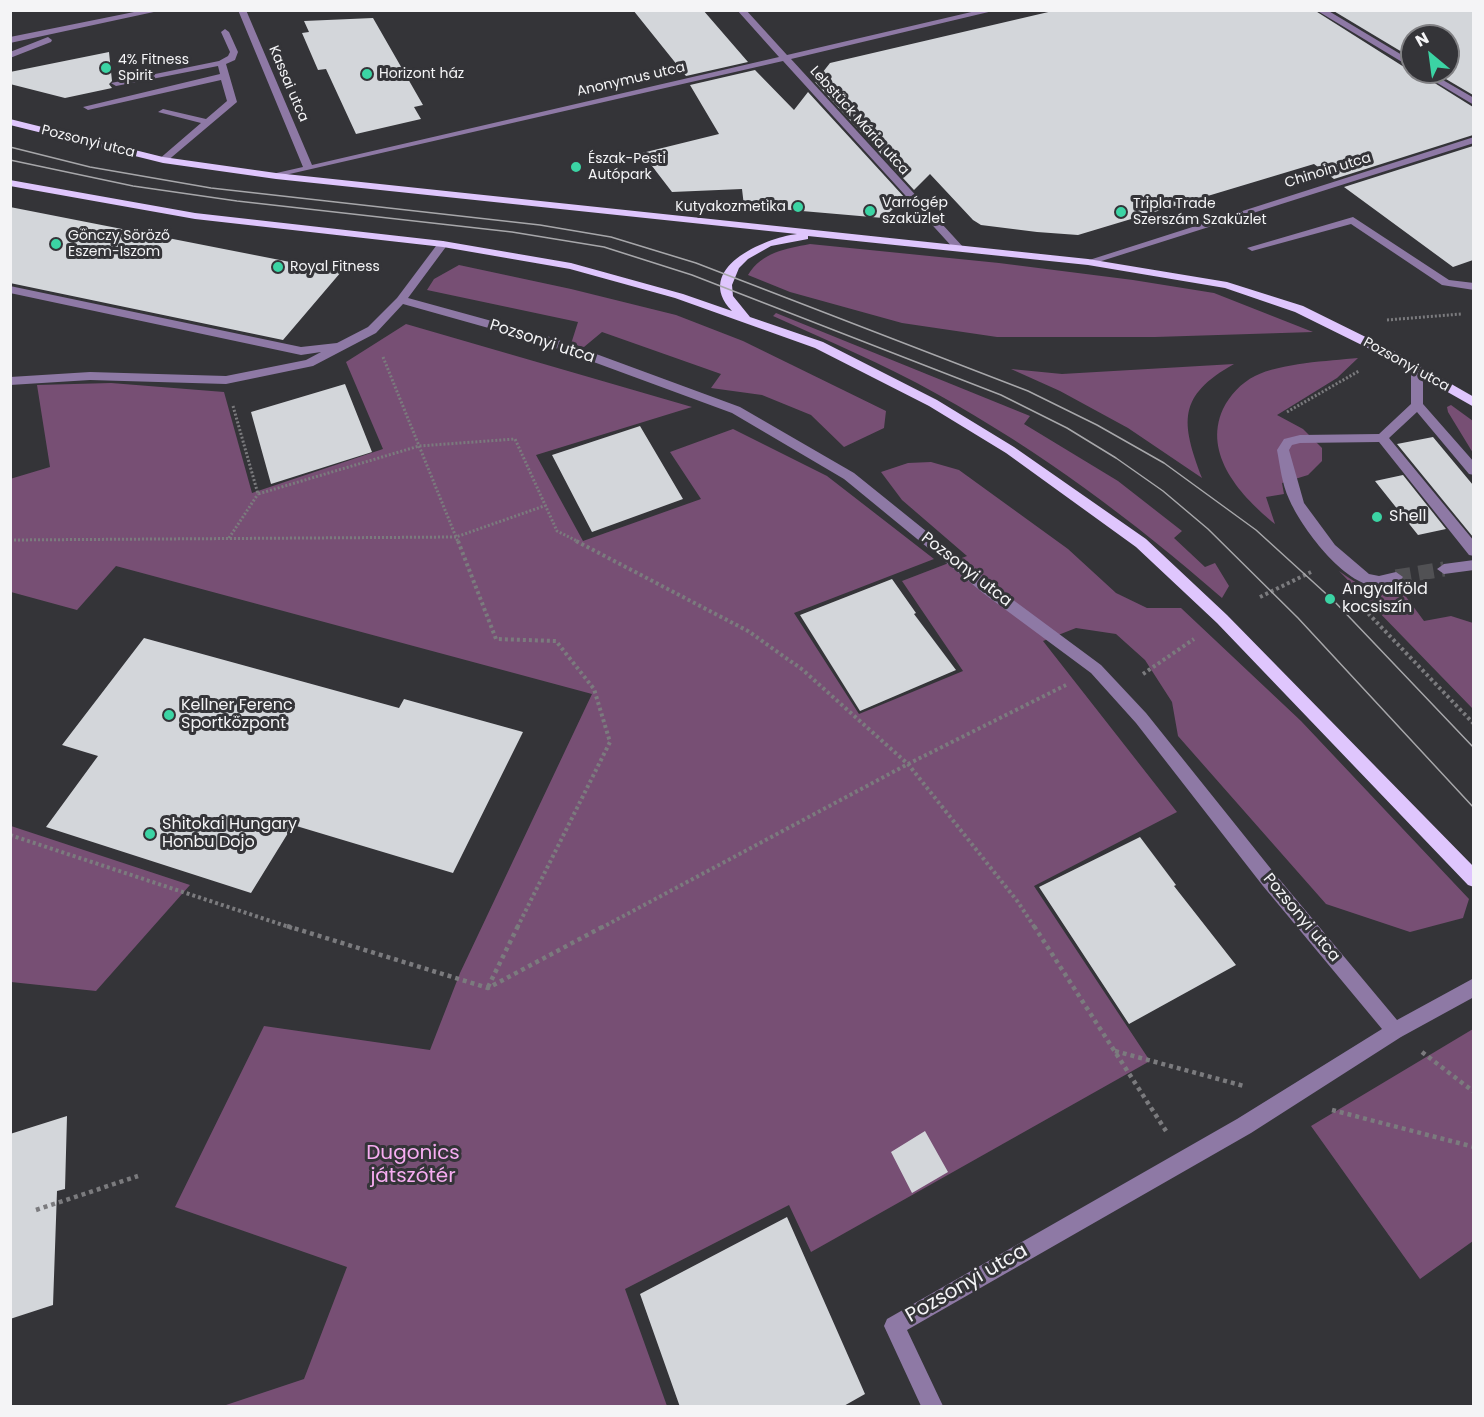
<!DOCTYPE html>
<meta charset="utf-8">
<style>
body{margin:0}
#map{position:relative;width:1484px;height:1417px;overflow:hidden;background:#343438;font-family:Poppins,sans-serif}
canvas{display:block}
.frame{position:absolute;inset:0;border:12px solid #f4f4f6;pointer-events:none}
.north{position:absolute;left:1400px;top:24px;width:60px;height:60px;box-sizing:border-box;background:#343438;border:2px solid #818184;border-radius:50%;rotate:331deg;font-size:16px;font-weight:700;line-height:24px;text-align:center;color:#f4f4f6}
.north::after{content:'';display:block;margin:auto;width:21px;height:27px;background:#3bd4a4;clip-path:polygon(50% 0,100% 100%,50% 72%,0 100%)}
</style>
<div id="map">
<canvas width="1484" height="1417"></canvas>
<div class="frame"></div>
<div class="north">N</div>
</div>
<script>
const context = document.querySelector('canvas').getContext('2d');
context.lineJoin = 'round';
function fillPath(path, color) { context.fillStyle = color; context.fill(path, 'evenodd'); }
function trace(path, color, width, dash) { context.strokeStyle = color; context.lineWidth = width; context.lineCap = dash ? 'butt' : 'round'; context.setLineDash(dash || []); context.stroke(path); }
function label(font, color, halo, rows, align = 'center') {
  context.font = font + ' Poppins,sans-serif'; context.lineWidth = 6; context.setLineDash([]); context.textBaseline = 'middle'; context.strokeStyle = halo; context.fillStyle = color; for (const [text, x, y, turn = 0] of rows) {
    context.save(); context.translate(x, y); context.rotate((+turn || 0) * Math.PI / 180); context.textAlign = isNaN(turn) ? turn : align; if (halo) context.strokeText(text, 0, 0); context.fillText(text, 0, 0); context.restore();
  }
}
fillPath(new Path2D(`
 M810 244 999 263 1133 280 1214 293 1313 332 1155 337H997L902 323 790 292 748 275C762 252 785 249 810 244Z
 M459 265 571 289 676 315 743 341 886 411 884 428 844 447 811 415 762 395 711 388 721 374 602 332 584 347 571 344 578 322 427 290 434 279Z
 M776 313 1030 416 1024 424 1118 481 1182 531 1174 538 1205 567 1215 563 1229 586 1222 598C1134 521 1040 451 937 394 884 364 828 341 773 316Z
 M406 324 692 407 536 455 583 541 701 499 670 452 733 429 827 476 934 559 794 613 859 714 963 671 902 581 967 556 902 500 881 472 908 463 931 462 959 470 1068 549 1116 593 1147 608H1181L1301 721 1469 899 1463 918 1410 932 1326 904 1178 736 1172 702 1145 660 1116 634 1076 628 1043 641 1177 812 1034 886 1150 1061 811 1252 789 1205 625 1289 667 1406H223L304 1379 347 1267 175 1207 264 1026 430 1050 460 973 592 694 116 566 77 610 11 592 10 479 50 467 37 385 111 383 224 392 252 493 383 449 346 362Z
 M1358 358 1337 378 1277 415 1303 429 1322 448V461L1308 475 1282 483 1284 494 1266 497 1275 524C1242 497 1202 455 1223 409 1230 395 1241 383 1255 376 1281 363 1328 361 1358 358Z
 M1234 364C1177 396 1181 422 1202 478L1128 428 1060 391 1011 369 1062 374Z
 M1451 405 1473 421V453L1448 412 1447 407Z
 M1339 571C1360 586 1377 596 1404 594L1424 621 1451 616 1473 623V709Z
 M11 826 190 885 96 991 11 982Z
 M1473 1029V1241L1420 1279 1311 1126Z`), '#774f74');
fillPath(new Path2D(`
 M633 10H703L748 62 686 76Z
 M1057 10H1314L1412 72H1417L1473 107V135L1334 179 1314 164 1078 235 1037 232 981 225 973 220 930 174 914 190 815 82 830 63Z
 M1332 10H1473V95L1434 72H1448V36H1412V58Z
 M373 18 423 105 414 107 421 119 356 134 326 69 318 70 302 33 309 32 304 21Z
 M109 52 112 81 109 84 112 88 65 98 10 84V72Z
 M755 70 794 110 808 92 905 198 883 218 744 206 742 189 672 192 642 153 719 134 690 85Z
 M1473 146V260L1453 267 1344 187Z
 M10 207 341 272 283 340 10 283Z
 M345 384 372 452 271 484 251 412Z
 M640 426 683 499 592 532 552 455Z
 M1433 437 1473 485V537L1397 444Z
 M1403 475 1446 529 1418 535 1375 481Z
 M892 579 916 613 914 614 956 670 860 711 800 615Z
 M144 638 399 708 404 699 523 732 453 873 293 825 251 893 46 827 98 756 62 745Z
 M1140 837 1176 885 1174 886 1236 965 1129 1024 1039 887Z
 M67 1116 65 1189 57 1191 53 1305 10 1319V1134Z
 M925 1131 948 1172 912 1193 891 1152Z
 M787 1217 865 1394 842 1407H680L640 1294Z`), '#d3d6da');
trace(new Path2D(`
 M1396 577 1444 569`), '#515154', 15, [15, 8]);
trace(new Path2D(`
 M1387 320 1461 314
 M383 357 456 537 544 506
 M233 406 258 494 419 446 515 439 557 531 579 542
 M1287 412 1359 371
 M229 538 258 494
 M10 540 456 537 458 542`), '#7b7b7e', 3, [2, 2]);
trace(new Path2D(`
 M458 541 496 639 556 641 594 689 610 742 517 928
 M576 541 748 631 803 670 908 764 1018 902 1035 928
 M1260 597 1311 572
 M1364 609 1474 724
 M1143 674 1194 639
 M10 835 292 928
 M601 928 908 764 1066 685`), '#7b7b7e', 4, [3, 3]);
trace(new Path2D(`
 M287 926 488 988 604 926
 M1034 926 1166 1131
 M488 987 518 926
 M1115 1051 1244 1086
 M1422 1052 1474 1092
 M1332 1110 1474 1147
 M36 1210 138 1176`), '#7b7b7e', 4.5, [4, 4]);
fillPath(new Path2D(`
 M144 10H163L10 43V37Z
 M238 10H246L312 165 779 57 737 10H746L787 55 980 10H997L791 59 964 248 959 251 955 250 783 61 272 178V174L303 167Z
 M1316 10H1327L1412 61V68Z
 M225 29 229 32 238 52 235 60 226 64 237 102 166 162 158 160 201 123 158 112 163 109 206 119 227 101 221 80 88 110 83 107 220 74 218 66 116 86 111 83 219 61 228 56 230 52 221 32Z
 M48 37 52 40 51 42 10 58V52Z
 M1419 72H1429L1474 98V105Z
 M1474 137V143L1092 264H1084L1083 262Z
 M1353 217 1449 280 1474 283V290L1442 285 1351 224 1252 251 1247 248Z
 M443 241 448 244 408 298 550 337 740 407 854 473 993 585 1101 665 1146 713 1275 874 1397 1020 1474 978V997L1401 1037 1251 1133 907 1330 943 1406H921L884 1326 887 1319 1237 1119 1382 1029 1263 886 1136 723 1091 673 983 593 844 479 732 413 542 343 403 304 376 333 313 366 226 384 90 380 10 385V377L90 372 226 376 306 360 321 352 301 355 10 293V286L301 347 337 343 368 327 397 298 439 242Z
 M1417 365 1423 369V404L1474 462V475L1469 474 1417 412 1389 438 1474 541V556L1469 555 1379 442 1300 443 1292 445 1289 450 1304 503 1335 545 1369 574 1379 576 1396 572 1403 577C1399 583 1390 585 1383 586 1348 592 1301 527 1289 499 1282 484 1280 466 1277 450L1284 439 1300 435 1379 434 1411 404V369Z
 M1474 560V570L1444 574 1437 569 1444 564Z`), '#8e79a5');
fillPath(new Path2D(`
 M10 119 163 157 276 173 1088 259 1227 282 1303 306 1392 350 1474 397V407L1384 356 1295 312 1225 288 1088 265 808 236V239L771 246 748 259 739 268 732 285 733 296 750 317 823 342 937 400 1014 447 1146 539 1227 615 1474 867V887L1468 885 1217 623 1136 547 1006 453 929 406 815 348 675 298 570 269 443 247 195 219 10 186V180L195 213 443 241 571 263 683 294 732 311C692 269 764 238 797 234L276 179 163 163 10 125Z`), '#dfc6fd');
trace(new Path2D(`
 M10 147 90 167 211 188 540 225 611 237 696 263 1028 391 1097 425 1164 463 1256 530 1334 601 1474 748
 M10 160 133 186 237 201 512 232 604 247 692 275 1001 395 1067 428 1116 458 1163 491 1208 529 1298 618 1474 808`), '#a7a7aa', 1.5);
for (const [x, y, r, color] of [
 [106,68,6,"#3bd4a4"],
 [367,74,6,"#3bd4a4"],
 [576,167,6,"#3bd4a4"],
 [798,207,6,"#3bd4a4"],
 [870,211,6,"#3bd4a4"],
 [1121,212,6,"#3bd4a4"],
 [56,244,6,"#3bd4a4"],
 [278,267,6,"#3bd4a4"],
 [1377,517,6,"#3bd4a4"],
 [1330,599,6,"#3bd4a4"],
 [169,715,6,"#3bd4a4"],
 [150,834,6,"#3bd4a4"]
]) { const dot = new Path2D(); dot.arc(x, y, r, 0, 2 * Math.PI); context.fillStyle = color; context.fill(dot); trace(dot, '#343438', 2); }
label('14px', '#f4f4f6', '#343438', [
 ["4% Fitness",118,60],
 ["Spirit",118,76],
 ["Horizont ház",379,74],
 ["Észak-Pesti",588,159],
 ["Autópark",588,175],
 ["Varrógép",882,203],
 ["szaküzlet",882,219],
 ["Tripla Trade",1133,204],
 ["Szerszám Szaküzlet",1133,220],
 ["Kutyakozmetika",786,207,"right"],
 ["Gönczy Söröző",68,236],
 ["Eszem-Iszom",68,252],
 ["Royal Fitness",290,267]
], 'left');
label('14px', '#f4f4f6', '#343438', [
 ["Anonymus utca",631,80,-13],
 ["Kassai utca",288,84,67],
 ["Lebstück Mária utca",859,121,48],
 ["Pozsonyi utca",88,142,14],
 ["Chinoin utca",1328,171,-17],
 ["Pozsonyi utca",1406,365,29]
]);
label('16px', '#f4f4f6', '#343438', [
 ["Pozsonyi utca",542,342,18],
 ["Pozsonyi utca",966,570,38],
 ["Pozsonyi utca",1301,918,50]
]);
label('16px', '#f4f4f6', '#343438', [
 ["Shell",1389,517],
 ["Angyalföld",1342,590],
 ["kocsiszín",1342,608],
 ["Kellner Ferenc",181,706],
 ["Sportközpont",181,724],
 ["Shitokai Hungary",162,825],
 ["Honbu Dojo",162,843]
], 'left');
label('20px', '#f7adf2', '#343438', [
 ["Dugonics",413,1154],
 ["játszótér",413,1177]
]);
label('20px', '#f4f4f6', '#343438', [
 ["Pozsonyi utca",967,1284,-30]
]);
</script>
